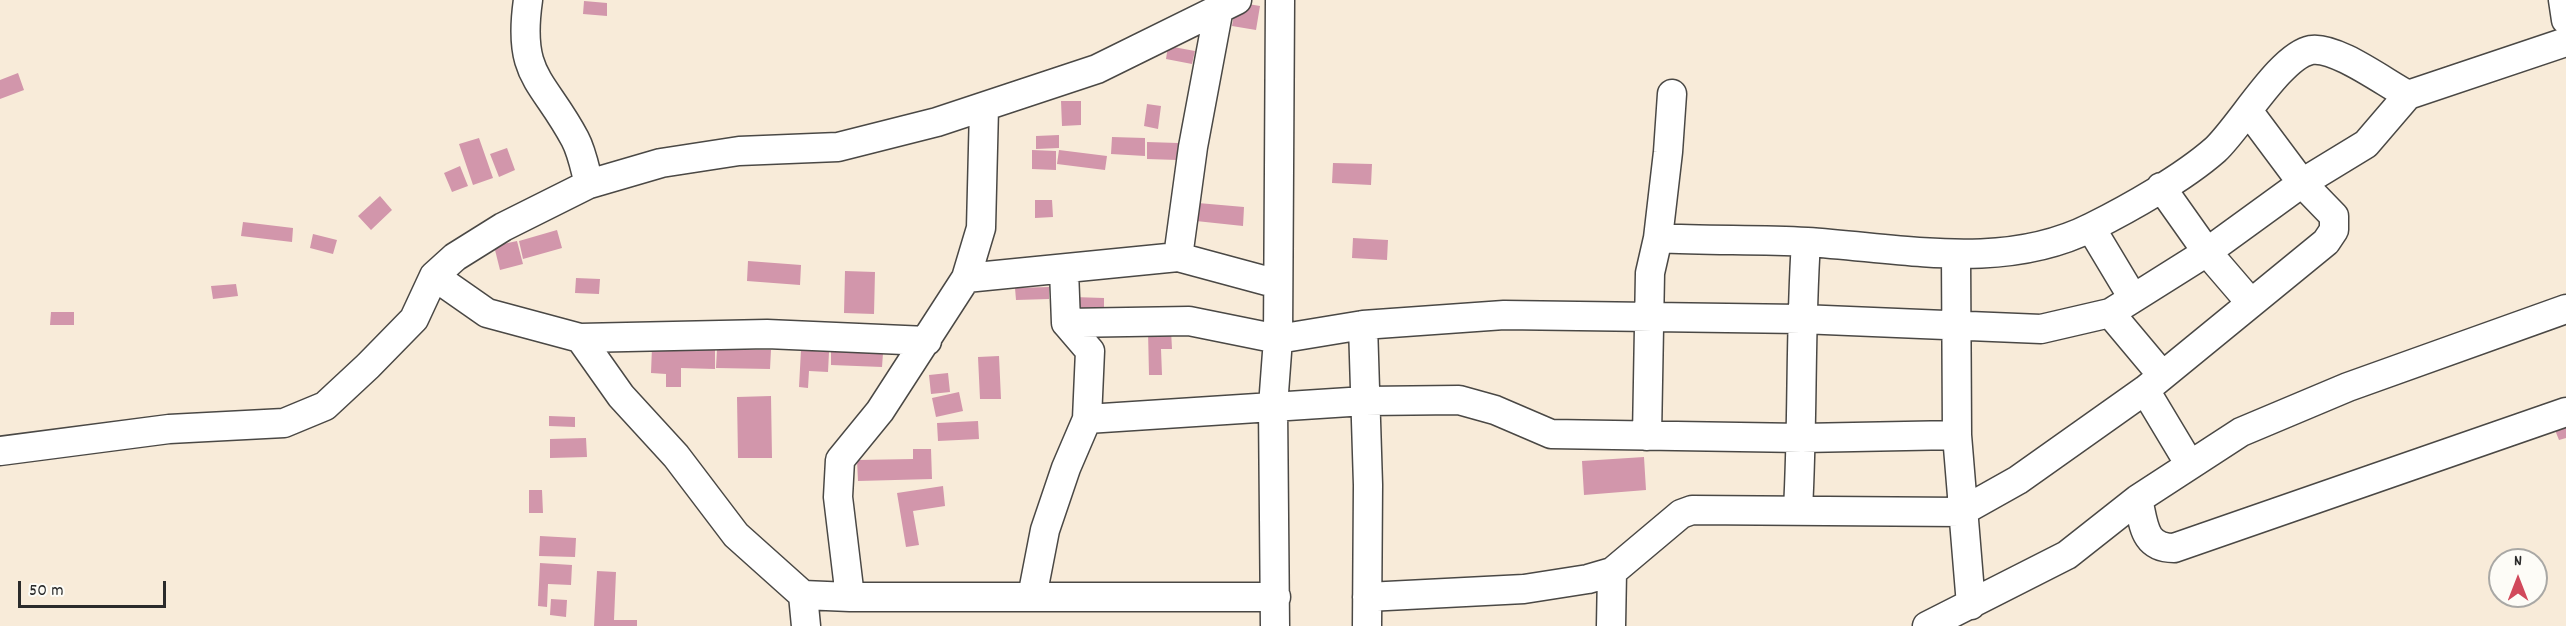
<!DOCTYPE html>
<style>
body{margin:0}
#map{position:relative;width:2566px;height:626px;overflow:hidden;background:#f8ebd9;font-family:Dekko,sans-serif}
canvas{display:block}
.north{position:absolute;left:2488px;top:548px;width:60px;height:60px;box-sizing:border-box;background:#fdfcf7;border:2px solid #a9a8a5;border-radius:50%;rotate:0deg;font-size:16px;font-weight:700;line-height:24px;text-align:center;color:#2b2b2b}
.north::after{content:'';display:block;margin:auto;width:21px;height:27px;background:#d1495b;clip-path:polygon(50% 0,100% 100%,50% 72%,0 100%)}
.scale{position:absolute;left:18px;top:581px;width:148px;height:27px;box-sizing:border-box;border:3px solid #2b2b2b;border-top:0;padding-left:8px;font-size:18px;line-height:21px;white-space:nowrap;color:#2b2b2b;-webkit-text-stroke:4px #fdfcf7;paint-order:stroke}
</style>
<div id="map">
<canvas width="2566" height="626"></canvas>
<div class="north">N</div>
<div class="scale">50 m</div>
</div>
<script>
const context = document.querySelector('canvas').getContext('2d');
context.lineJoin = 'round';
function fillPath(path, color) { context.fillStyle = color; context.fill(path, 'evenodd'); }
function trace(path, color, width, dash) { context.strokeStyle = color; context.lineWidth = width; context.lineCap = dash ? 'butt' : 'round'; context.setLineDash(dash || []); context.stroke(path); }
fillPath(new Path2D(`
 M584 1 607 3V16L583 14Z
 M1236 2 1260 6 1256 30 1232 26Z
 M1168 46 1195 51 1192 64 1166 59Z
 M18 73 24 90 0 99V80Z
 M1061 101H1081V125L1062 126Z
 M1147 104 1161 106 1158 129 1144 126Z
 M1059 135V148L1036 149V136Z
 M1112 137 1145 138V156L1111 154Z
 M479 138 493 178 473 185 459 144Z
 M1147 142 1178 143V160L1147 159Z
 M507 148 515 170 499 177 490 154Z
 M1032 150 1056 151V170L1032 169Z
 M1059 150 1107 156 1105 170 1057 164Z
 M1333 163 1372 164 1371 185 1332 183Z
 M460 166 468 186 452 192 444 173Z
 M380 196 392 210 371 230 358 216Z
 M1035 200H1052L1053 217 1035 218Z
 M1198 203 1244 207 1243 226 1196 221Z
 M243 222 293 228 292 242 241 236Z
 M557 230 562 248 523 259 519 241Z
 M313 234 337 240 333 254 310 248Z
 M1353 238 1388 240 1387 260 1352 258Z
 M517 241 523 264 500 270 494 246Z
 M748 261 801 265 800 285 747 281Z
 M845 271 875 272 874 314 844 313Z
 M576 278 600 279 599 294 575 293Z
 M236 284 238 296 213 299 211 286Z
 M1049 287V299L1016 300 1015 288Z
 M1073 297 1104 298V312H1073Z
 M51 312H74V325H50Z
 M1171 330 1172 349H1161L1162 375H1149L1148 331Z
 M652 347 715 348V369L681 368V387H666V374L651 373Z
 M717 349 771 350 770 369 716 368Z
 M801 350 829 352 828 372 809 371 808 388 799 387Z
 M831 351 883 353 882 367 831 365Z
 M999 356 1001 399H980L978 357Z
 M948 373 950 392 931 394 929 375Z
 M959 392 963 411 936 417 932 398Z
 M771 396 772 458H738L737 397Z
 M549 416 575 417V427L549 426Z
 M2566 420V438L2559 440 2553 425Z
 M978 421 979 439 938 441 937 423Z
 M586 438 587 457 550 458V439Z
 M913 449H931L932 479 858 481 857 460 913 459Z
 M1644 457 1646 490 1584 495 1582 461Z
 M943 486 945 506 913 511 919 545 906 547 897 493Z
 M529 490H542L543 513H529Z
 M540 536 576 538 575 557 539 556Z
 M540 563 572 565 571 585 548 584 547 607 538 606Z
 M597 571 616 572 614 620H637V626H594Z
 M551 599 567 600 566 617 550 615Z`), '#d296ab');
const minor = new Path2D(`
 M528 0C517 77 543 79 575 139 582 152 585 169 589 184
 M2563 0 2566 20
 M2161 187 2207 252 2250 302
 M2091 228 2133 298
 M1658 238C1708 241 1757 239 1807 242 1902 248 2003 272 2092 227 2130 208 2183 178 2215 150 2240 127 2280 56 2311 50 2336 46 2385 83 2408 95
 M1956 255 1957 435 1971 605
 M1178 257 1193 147 1219 8
 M434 276 487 313 580 338 621 396 676 456 736 535 803 595 806 626
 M966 278 1178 257 1278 284
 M2110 313 2162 375
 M1066 323 1189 321 1278 339 1363 325 1504 315 1801 319 2041 329 2110 313 2207 252 2302 183 2366 144 2408 95 2566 42
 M1363 325 1368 485 1367 626
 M580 338 767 334 927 341
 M2145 390 2190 465
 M1087 419 1365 401 1459 400 1495 410 1551 434 1802 438 1957 435
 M1647 436 1650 273 1658 238 1668 152 1672 94
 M0 451 169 429 284 423 325 406 368 366 414 319 434 276 455 257 503 227 589 184 661 163 739 151 838 147 937 122 1097 69 1237 0
 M2138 499C2144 524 2143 548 2174 548L2566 412
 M1798 509C1803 420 1800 331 1806 242
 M803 595 850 597H1276
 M850 597 838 497 840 460 880 411 966 278 981 228 984 108
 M1032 597 1045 530 1066 468 1087 419 1090 351 1066 323 1064 270
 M1367 597 1524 589 1588 579 1612 572 1681 514 1692 510 1961 512 2018 480 2145 390 2326 242 2334 230V216L2302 183 2249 112
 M1275 626 1273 406 1278 339 1280 0
 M1611 626 1612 572
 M1927 626 2067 555 2138 499 2241 432 2348 387 2566 309`);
trace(minor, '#4a4845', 31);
trace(minor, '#fff', 28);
</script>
